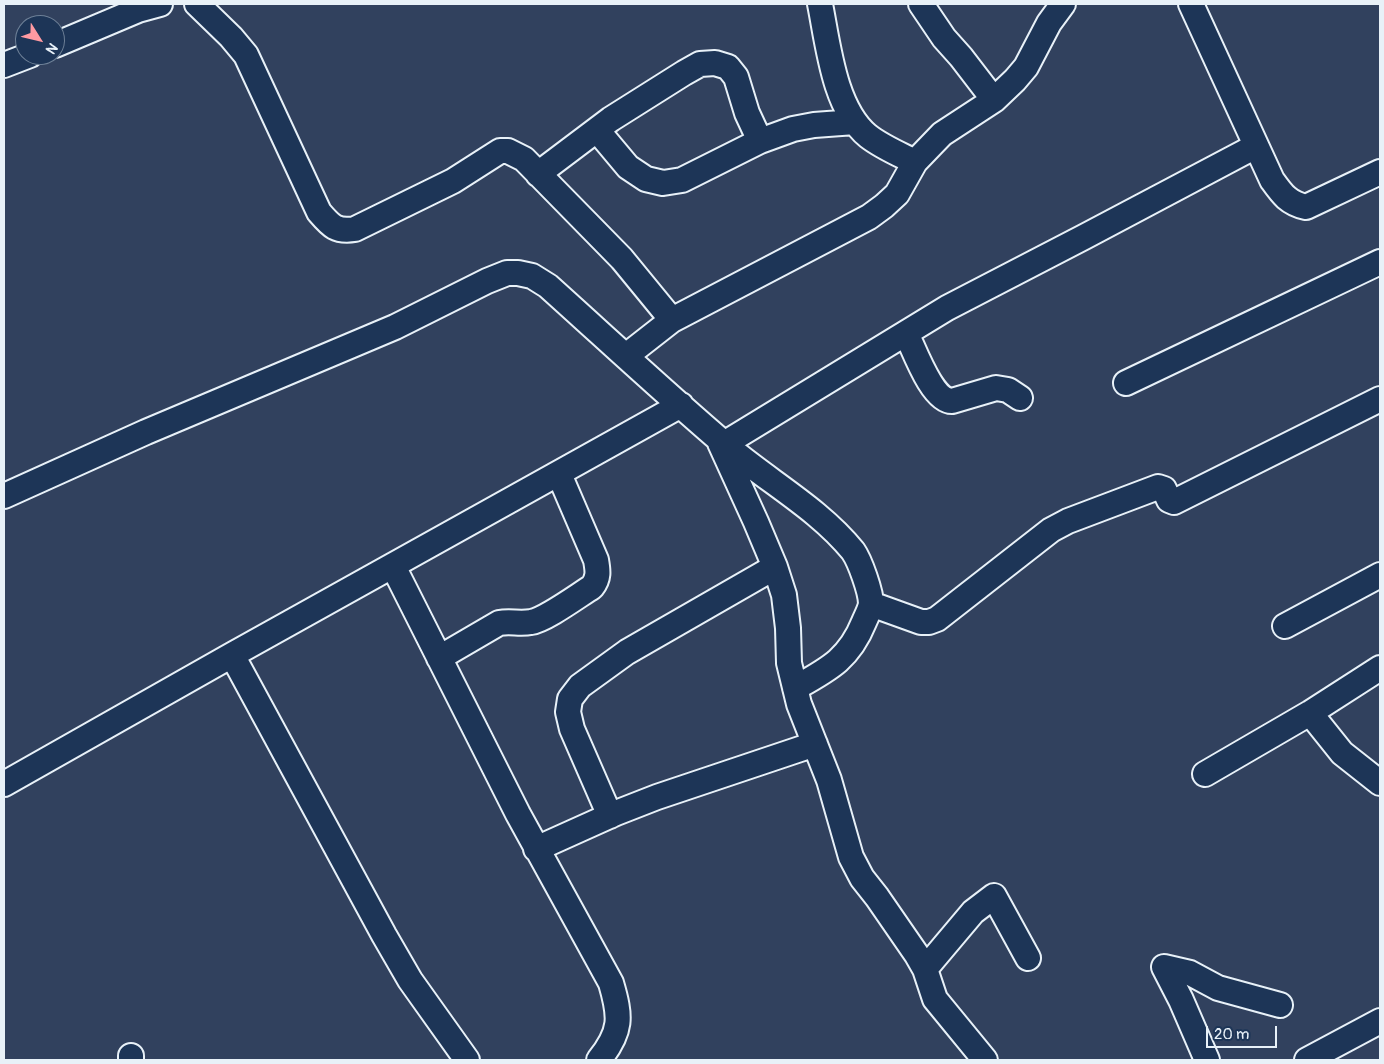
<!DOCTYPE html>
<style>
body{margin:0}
#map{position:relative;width:1384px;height:1064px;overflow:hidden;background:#31415e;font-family:Pangolin,sans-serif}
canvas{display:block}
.frame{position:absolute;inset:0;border:5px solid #e8f1f8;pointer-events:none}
.north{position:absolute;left:15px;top:15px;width:50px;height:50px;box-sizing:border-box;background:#1d3557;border:1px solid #6e8097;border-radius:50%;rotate:126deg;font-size:14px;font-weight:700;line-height:20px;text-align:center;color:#e8f1f8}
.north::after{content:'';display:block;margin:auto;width:18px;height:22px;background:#ff9aa2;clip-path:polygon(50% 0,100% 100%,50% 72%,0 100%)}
.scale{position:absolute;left:1206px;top:1026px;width:71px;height:22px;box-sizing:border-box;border:2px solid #e8f1f8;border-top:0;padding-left:6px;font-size:15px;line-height:18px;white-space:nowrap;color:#e8f1f8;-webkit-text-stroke:4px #1d3557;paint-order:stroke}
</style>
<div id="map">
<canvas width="1384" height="1064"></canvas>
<div class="frame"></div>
<div class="north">N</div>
<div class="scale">20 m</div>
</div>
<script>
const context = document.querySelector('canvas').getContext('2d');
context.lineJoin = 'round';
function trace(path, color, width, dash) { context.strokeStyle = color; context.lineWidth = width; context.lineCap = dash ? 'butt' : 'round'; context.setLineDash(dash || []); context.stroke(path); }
const minor = new Path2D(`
 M197 4 231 37 246 55 319 212C331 226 336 232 355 229L453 181 500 151H508L524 159 622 259 672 320
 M820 4C828 44 834 108 868 136 882 147 899 154 915 162
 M921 4 944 38 961 57 994 100
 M1191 4 1272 180C1282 194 1288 203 1306 207L1380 172
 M55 45 138 10 160 4
 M4 65 30 55
 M597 130 628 167 646 179 663 183 682 180 760 141 793 129 814 125 855 122
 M538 174 611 119 684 73 700 64 715 63 728 67 736 77 747 113 760 141
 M906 333C914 349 932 401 952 401L996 388 1008 390 1020 398
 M626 356 672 320 869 217 884 206 897 194 915 162 942 134 994 100 1015 80 1026 67 1049 23 1063 4
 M1126 383 1380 262
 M720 443 756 522 775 567 784 595 788 628 789 663 799 704 829 780 851 857 862 878 877 897 917 955 925 969 935 999 985 1060
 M724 444 947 308 1084 237 1256 146
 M4 496 146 432 395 327 487 281 507 273H518L532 276 548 286C608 340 667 395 728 447 769 482 819 509 853 551 860 561 871 592 871 604 870 610 866 617 864 622 849 659 829 669 795 688
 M393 566 518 814 611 983C621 1017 622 1031 599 1060
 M871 604 921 622H929L937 619 1051 530 1068 521 1158 487 1164 489 1169 500 1174 502 1380 399
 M1285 626 1380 575
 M232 655 384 935 410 980 467 1060
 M439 658 499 623C510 621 520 624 531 622 545 620 579 595 592 587 599 578 598 571 596 560L559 474
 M1310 713 1342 753 1380 783
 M1205 774 1310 713 1380 668
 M4 784 232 655 681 405
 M610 816 572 729 568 712 570 699 580 686 627 652 775 567
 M536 849 616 813 657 797 815 744
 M925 969 973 912 994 896 1028 958
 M131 1056V1060
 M1207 1060 1181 1000 1164 967 1190 973 1218 988 1280 1005
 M1307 1060 1380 1021`);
trace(minor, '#e8f1f8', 28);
trace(minor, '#1d3557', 24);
</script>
